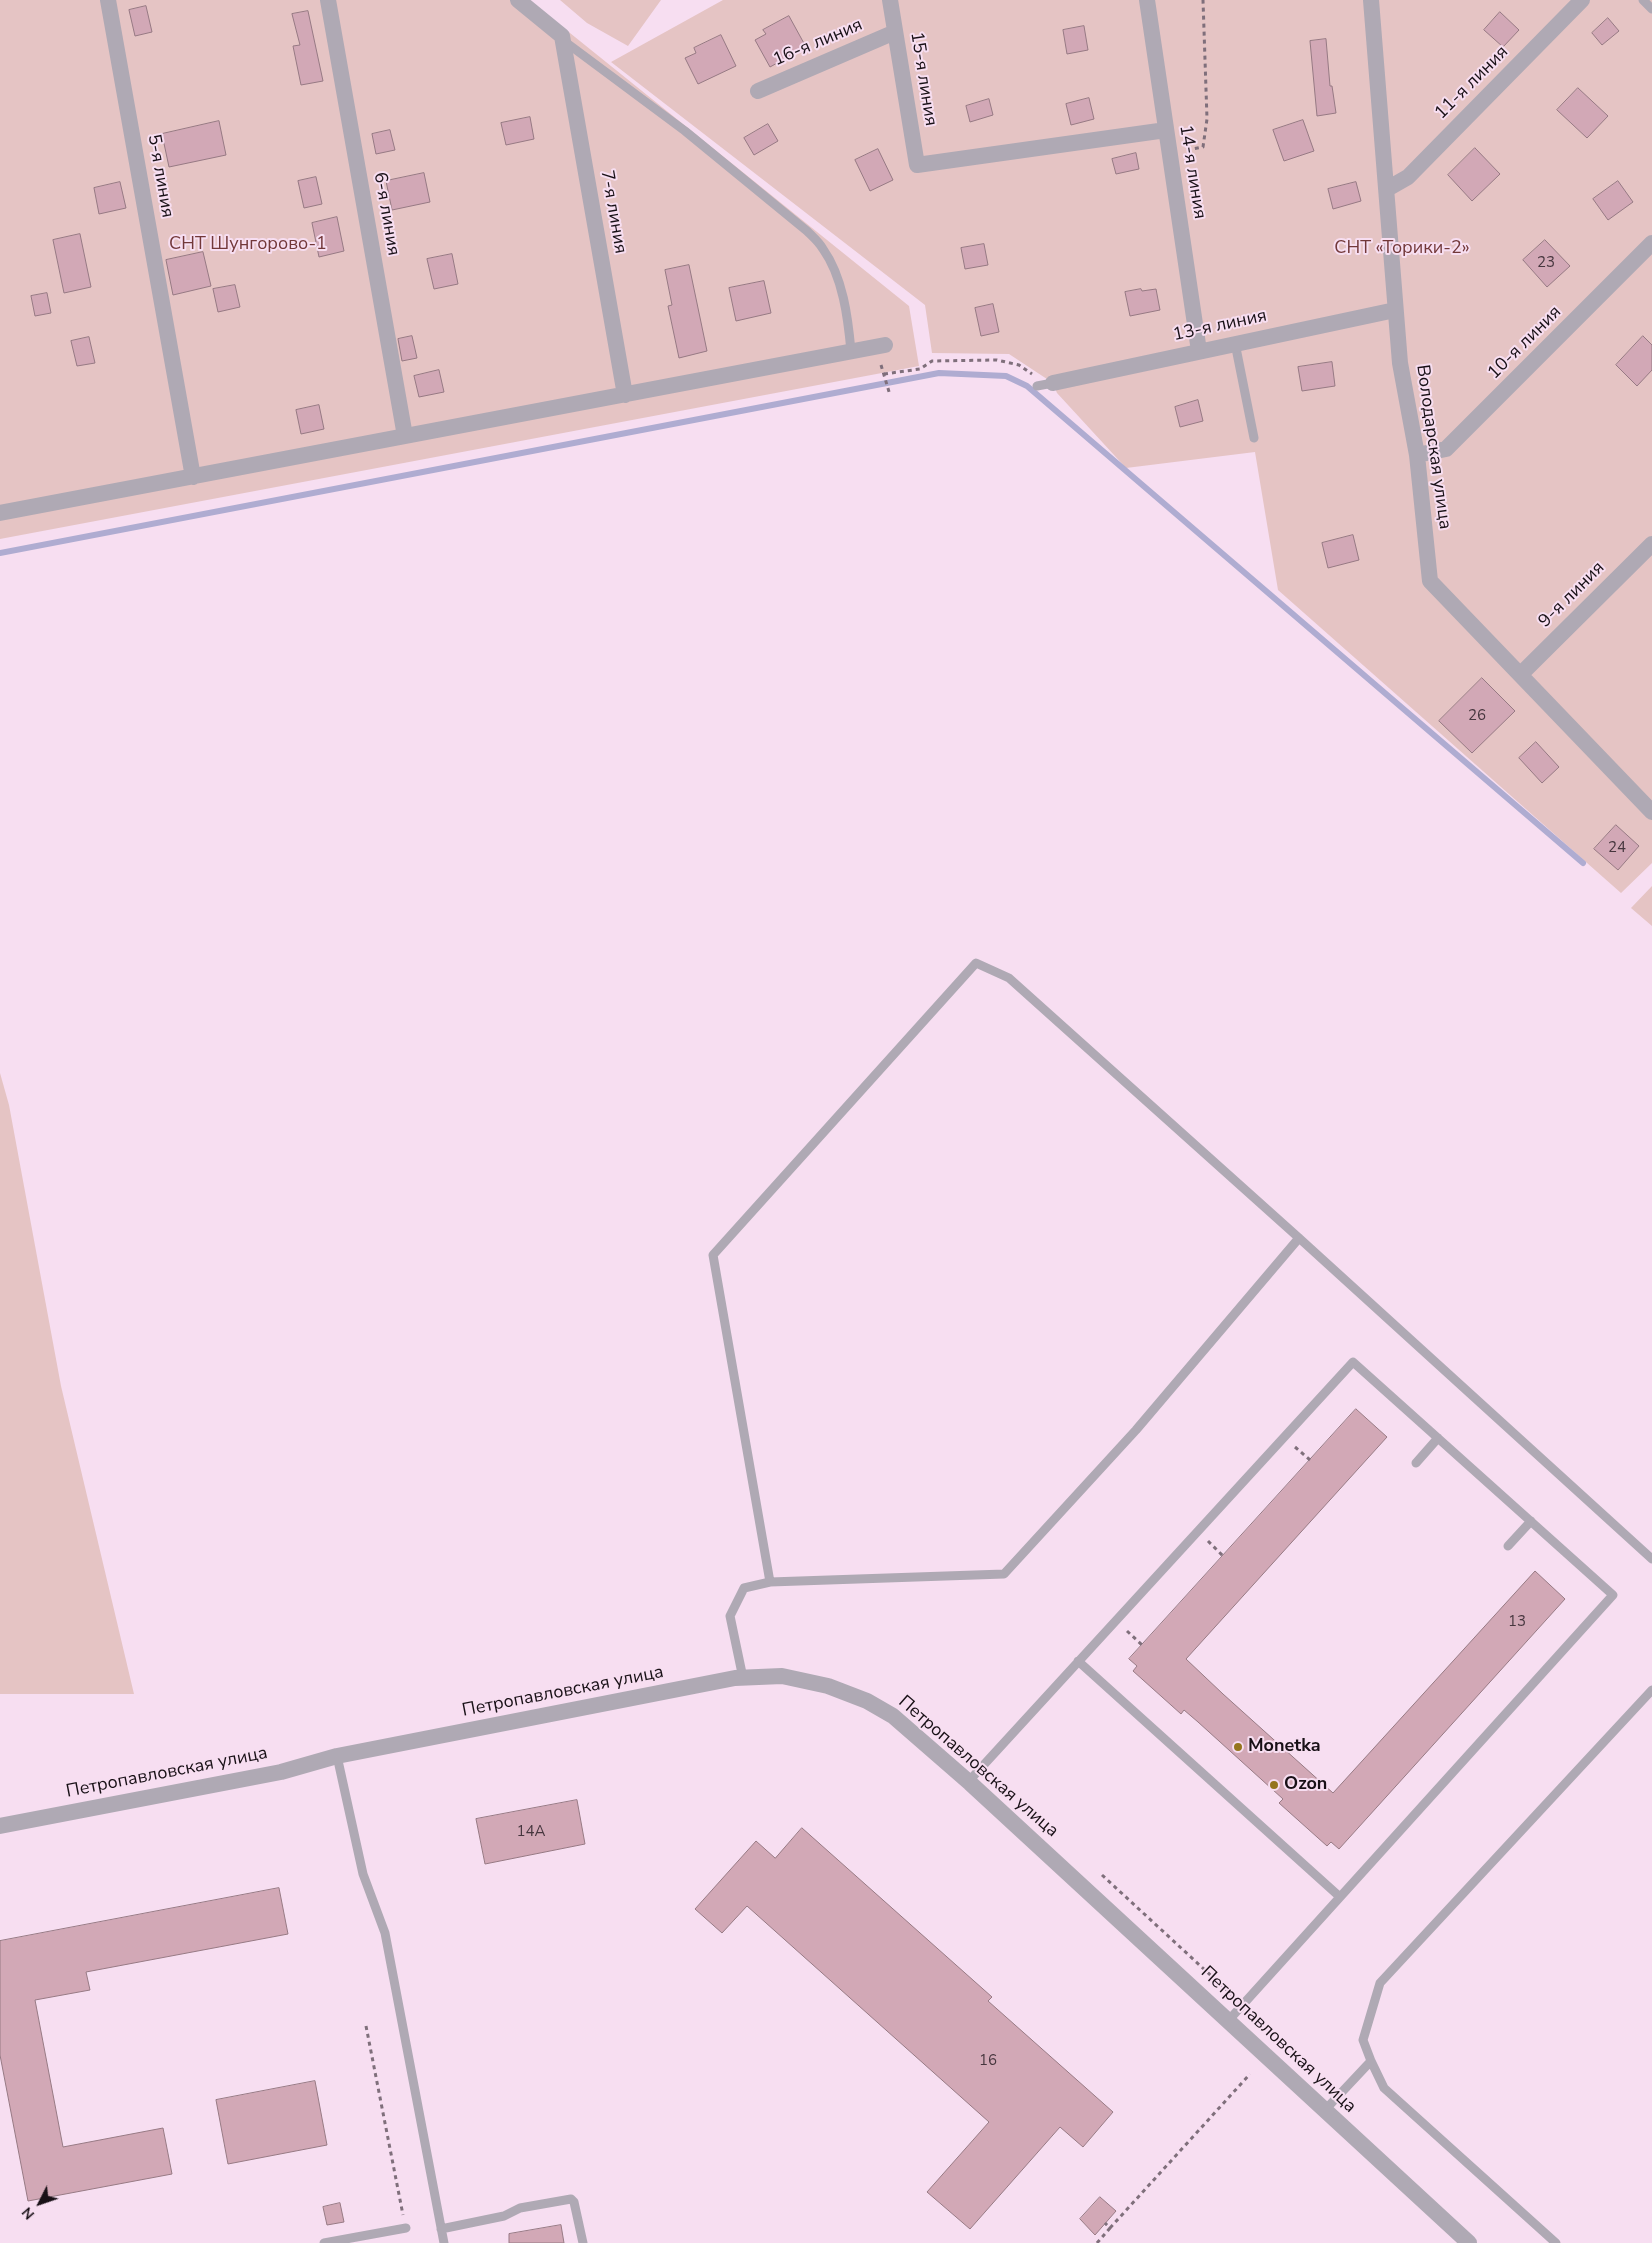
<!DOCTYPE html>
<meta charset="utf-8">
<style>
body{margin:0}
#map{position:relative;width:1652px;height:2243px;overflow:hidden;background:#f7def1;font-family:"Nunito Sans",sans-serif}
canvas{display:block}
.north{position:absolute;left:15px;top:2178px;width:50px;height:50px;-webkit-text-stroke:4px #f7def1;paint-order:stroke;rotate:229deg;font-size:14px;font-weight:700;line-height:20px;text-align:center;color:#181016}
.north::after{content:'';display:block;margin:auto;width:18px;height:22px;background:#181016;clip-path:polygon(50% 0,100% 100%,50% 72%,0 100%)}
</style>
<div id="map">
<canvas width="1652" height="2243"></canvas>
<div class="north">N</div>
</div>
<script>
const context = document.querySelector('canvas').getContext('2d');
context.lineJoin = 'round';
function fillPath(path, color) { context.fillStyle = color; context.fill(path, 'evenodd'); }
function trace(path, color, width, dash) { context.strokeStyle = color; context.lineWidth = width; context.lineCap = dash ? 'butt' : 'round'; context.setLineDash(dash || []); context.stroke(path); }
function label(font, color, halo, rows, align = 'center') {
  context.font = font + ' "Nunito Sans",sans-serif'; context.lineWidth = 4; context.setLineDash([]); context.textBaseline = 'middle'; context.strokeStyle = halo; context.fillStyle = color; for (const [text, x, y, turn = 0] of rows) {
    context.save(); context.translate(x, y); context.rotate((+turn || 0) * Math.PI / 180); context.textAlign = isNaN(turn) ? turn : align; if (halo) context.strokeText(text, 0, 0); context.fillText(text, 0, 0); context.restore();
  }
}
fillPath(new Path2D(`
 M0 0H529L909 306 919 366 0 539Z
 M560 0H661L628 46 587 23Z
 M723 0H1652V863L1621 893 1278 590 1255 452 1126 468 1057 393 1053 383 1009 354 932 353 925 305 611 62Z
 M1652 886V926L1631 908Z
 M0 1073 9 1105 61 1386 134 1694H0Z`), '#e5c4c4');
trace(new Path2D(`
 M0 553 939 373 1006 376 1027 386 1583 863`), '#afacd1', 6);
const building = new Path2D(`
 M146 6 152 32 135 36 129 10Z
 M308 11 323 81 301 85 293 46 300 45 292 14Z
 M1500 12 1519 30 1503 47 1484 30Z
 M789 16 806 47 770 67 755 40 766 34 763 30Z
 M1608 18 1619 31 1602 45 1592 33Z
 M1084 26 1088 50 1067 54 1063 30Z
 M721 35 736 66 698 84 685 58 696 53 694 48Z
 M1326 39 1330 86H1332L1336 113 1317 116 1310 41Z
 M1578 88 1608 116 1587 138 1557 110Z
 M1089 98 1094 119 1071 125 1066 104Z
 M989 99 993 115 970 122 966 106Z
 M530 117 534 139 506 145 501 123Z
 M1303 120 1314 151 1284 161 1273 130Z
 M219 121 226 155 169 167 162 134Z
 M768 124 778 141 754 155 744 138Z
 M390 130 395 150 376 154 372 134Z
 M1475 148 1500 174 1472 201 1448 175Z
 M878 149 893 180 870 191 855 160Z
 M1136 153 1139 169 1116 174 1112 159Z
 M424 173 430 202 392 210 386 181Z
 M316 177 322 204 304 208 298 181Z
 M1618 181 1633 202 1608 220 1593 199Z
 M120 182 126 208 99 214 94 188Z
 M1356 182 1361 201 1333 209 1328 189Z
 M337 217 344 251 319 257 312 223Z
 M80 234 91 287 64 293 53 240Z
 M1545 240 1570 266 1547 287 1523 260Z
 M984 244 988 265 965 269 961 248Z
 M203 252 211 286 173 295 166 260Z
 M452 254 458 284 434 289 427 259Z
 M689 265 707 351 679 358 668 306 672 305 665 270Z
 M764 281 771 313 736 321 729 288Z
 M235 285 240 307 218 312 213 289Z
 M1141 289 1142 291 1156 289 1160 310 1130 316 1125 292Z
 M47 293 51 313 35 316 31 296Z
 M993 304 999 332 981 336 975 308Z
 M412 336 417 358 402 361 398 339Z
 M1643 336 1652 345V370L1637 386 1616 365Z
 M89 337 95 363 77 366 71 341Z
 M1332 362 1335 386 1302 391 1298 367Z
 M439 370 444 392 419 397 414 376Z
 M1198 400 1203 421 1180 427 1175 407Z
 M319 405 324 429 301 434 296 410Z
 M1353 535 1359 560 1328 568 1322 543Z
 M1482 678 1515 711 1472 753 1439 721Z
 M1536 742 1559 767 1542 783 1519 758Z
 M1616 825 1639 846 1618 870 1594 849Z
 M1356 1409 1387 1437 1186 1659 1223 1694 1333 1793 1535 1571 1565 1599 1339 1849 1331 1842 1327 1846 1279 1803 1283 1799 1198 1722 1184 1710 1181 1714 1133 1671 1137 1666 1129 1659Z
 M577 1800 585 1844 485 1864 476 1819Z
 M802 1828 992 1997 988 2001 1113 2112 1083 2147 1060 2127 970 2229 927 2192 989 2122 747 1906 722 1933 695 1909 756 1841 775 1858Z
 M279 1888 288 1934 86 1972 90 1990 35 2000 63 2147 163 2128 172 2174 28 2201 0 2055V1941Z
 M315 2081 327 2145 228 2164 216 2100Z
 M1100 2197 1116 2211 1095 2235 1080 2219Z
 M340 2203 344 2222 327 2225 323 2207Z
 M561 2225 564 2243H509V2234Z`);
fillPath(building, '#d2a8b6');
trace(building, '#977a84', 1);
trace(new Path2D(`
 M1187 150 1203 147 1207 119 1203 0
 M881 365 890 395
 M884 374 920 369 932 361 997 360 1019 365 1032 374
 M1295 1447 1310 1460
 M1208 1541 1223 1556
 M1127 1631 1142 1645
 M1102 1875 1232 1995
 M366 2026 403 2215
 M1110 2228 1250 2074
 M1097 2243 1110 2228 1105 2223`), '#7f6f7b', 3, [4, 4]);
trace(new Path2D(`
 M1643 0 1652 9
 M564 41 685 131 807 231C813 237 819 242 823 249 843 277 848 318 851 351
 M1235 343 1254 438
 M1037 386 1053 383
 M1299 1238 1136 1430 1004 1574 770 1582 713 1255 976 963 1009 978 1299 1238 1652 1559
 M1416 1463 1438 1438
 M1508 1546 1531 1521
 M1078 1661 1340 1897
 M743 1678 730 1616 744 1588 770 1582
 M337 1756 363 1874 385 1933 444 2243
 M968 1782 1353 1362 1613 1595 1228 2021
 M1371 2061 1384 2088 1556 2243
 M1325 2110 1371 2061 1363 2040 1380 1983 1652 1690
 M441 2229 504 2216 520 2208 571 2199 574 2202 583 2243
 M324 2243 406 2228`), '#afa9b4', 9);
trace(new Path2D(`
 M108 0 193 477
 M328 0 405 436
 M518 0 562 36 625 395
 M890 0 917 165 1166 130
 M1147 0 1199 351
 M1371 0 1400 363 1417 455 1430 581 1652 812
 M758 91 895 32
 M1387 189 1408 177 1582 0
 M1053 383 1395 310
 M1417 455 1446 449 1652 243
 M0 513 885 345
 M1521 674 1652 544
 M0 1826 281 1772 337 1756 735 1678 782 1676 828 1686 867 1701 893 1716 970 1783 1469 2243`), '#afa9b4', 16);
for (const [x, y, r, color] of [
 [1238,1747,5,"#95751d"],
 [1274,1785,5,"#95751d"]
]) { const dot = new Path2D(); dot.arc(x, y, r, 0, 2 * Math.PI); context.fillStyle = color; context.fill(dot); trace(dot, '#f7def1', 2); }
label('15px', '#46363e', null, [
 ["23",1546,263],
 ["26",1477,716],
 ["24",1617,848],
 ["13",1517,1622],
 ["14А",531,1832],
 ["16",988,2061]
]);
label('18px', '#181016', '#f7def1', [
 ["16-я линия",818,43,-23],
 ["15-я линия",923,79,81],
 ["11-я линия",1472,83,-45],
 ["14-я линия",1192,172,81],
 ["5-я линия",160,176,80],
 ["7-я линия",613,212,80],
 ["6-я линия",386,214,80],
 ["13-я линия",1220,326,-12],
 ["10-я линия",1525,343,-45],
 ["Володарская улица",1433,447,82],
 ["9-я линия",1572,595,-45],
 ["Петропавловская улица",563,1692,-11],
 ["Петропавловская улица",978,1767,41],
 ["Петропавловская улица",167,1773,-11],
 ["Петропавловская улица",1278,2040,43]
]);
label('18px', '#723839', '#f7def1', [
 ["СНТ Шунгорово-1",248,245],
 ["СНТ «Торики-2»",1402,249]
]);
label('bold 18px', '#181016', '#f7def1', [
 ["Monetka",1248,1747],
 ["Ozon",1284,1785]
], 'left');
</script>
